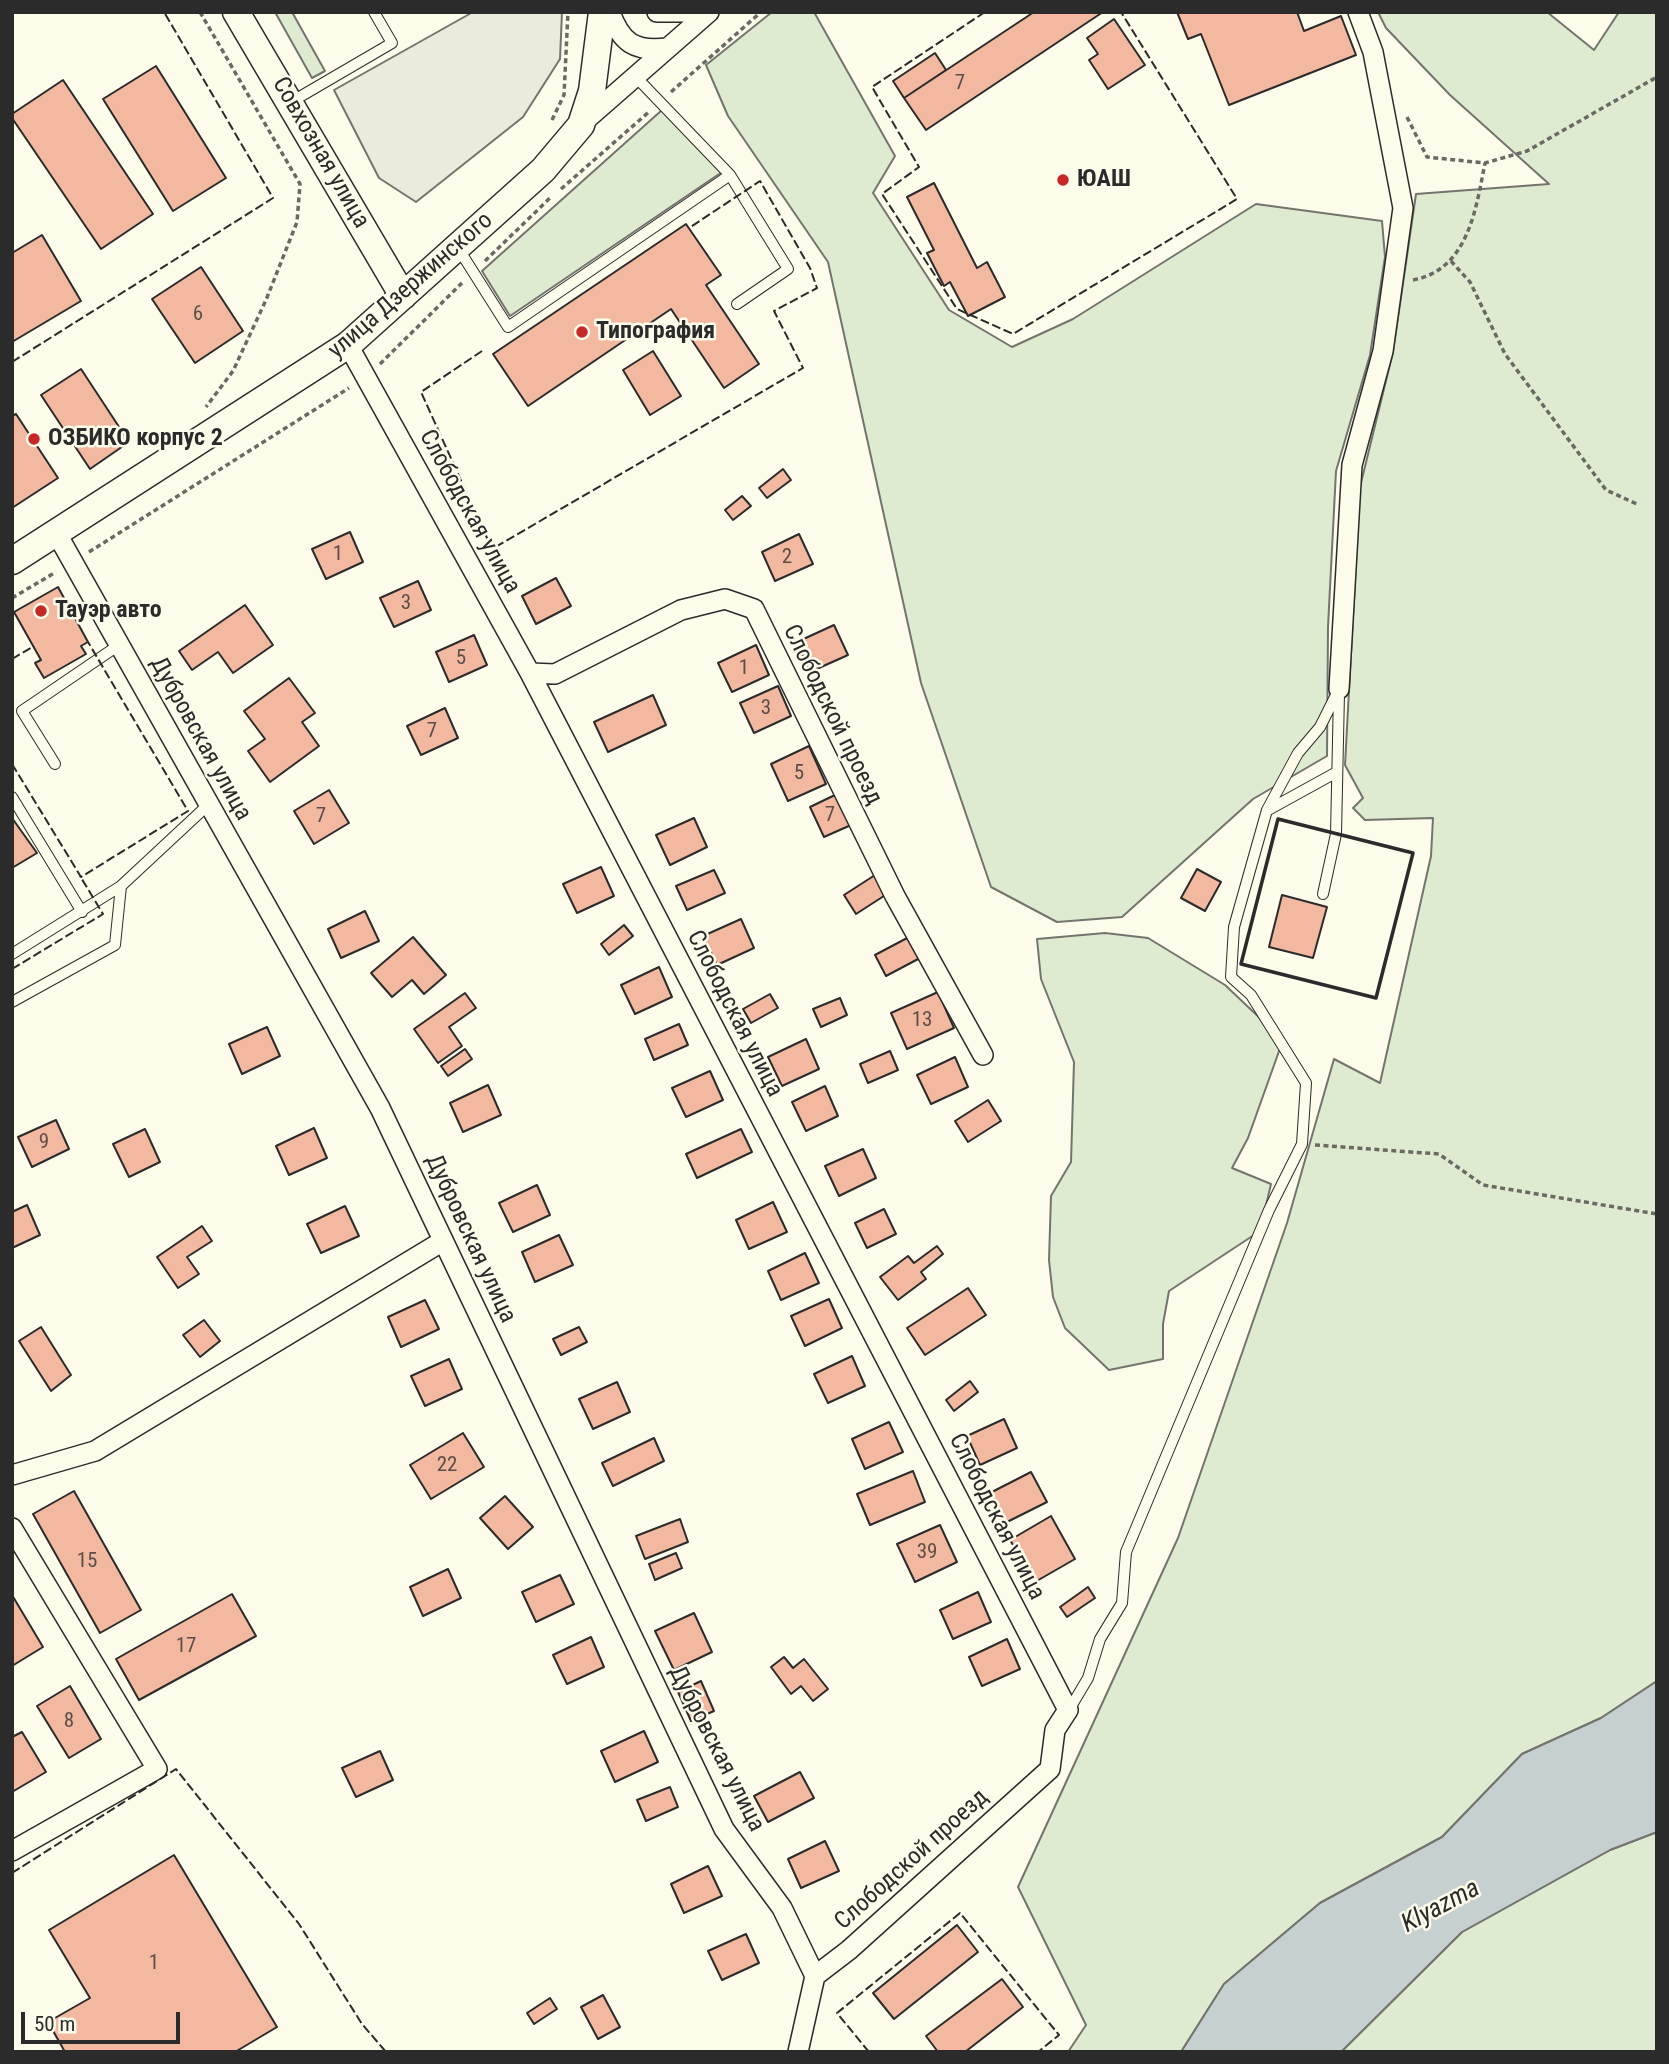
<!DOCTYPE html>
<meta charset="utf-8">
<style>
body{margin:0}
#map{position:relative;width:1669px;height:2064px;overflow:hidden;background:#fdfbea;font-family:"Roboto Condensed",sans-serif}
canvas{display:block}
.frame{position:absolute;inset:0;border:14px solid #2b2b2b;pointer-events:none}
.scale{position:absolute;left:21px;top:2012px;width:159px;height:32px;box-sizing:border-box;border:4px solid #2b2b2b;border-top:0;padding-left:9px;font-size:21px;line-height:24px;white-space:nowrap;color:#2b2b2b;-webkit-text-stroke:5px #fdfbea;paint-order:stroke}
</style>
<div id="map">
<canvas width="1669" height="2064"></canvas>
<div class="frame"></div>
<div class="scale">50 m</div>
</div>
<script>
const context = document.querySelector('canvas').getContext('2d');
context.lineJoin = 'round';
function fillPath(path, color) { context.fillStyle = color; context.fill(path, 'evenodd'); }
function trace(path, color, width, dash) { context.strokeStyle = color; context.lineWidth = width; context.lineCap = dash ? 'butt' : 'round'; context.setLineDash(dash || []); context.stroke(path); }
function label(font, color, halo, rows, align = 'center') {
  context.font = font + ' "Roboto Condensed",sans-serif'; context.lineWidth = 5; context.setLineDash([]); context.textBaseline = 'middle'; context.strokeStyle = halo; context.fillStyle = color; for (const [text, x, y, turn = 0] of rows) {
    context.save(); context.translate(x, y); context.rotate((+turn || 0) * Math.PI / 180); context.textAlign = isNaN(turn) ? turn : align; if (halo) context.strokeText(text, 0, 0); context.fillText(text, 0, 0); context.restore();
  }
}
const green = new Path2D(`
 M275 12H292L325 71 312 78Z
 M772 12H814L895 156 873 193 949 310 1012 347 1073 319 1256 204 1382 221 1385 257 1370 355 1336 471 1328 627 1327 756 1253 799 1122 917 1057 922 991 887 921 683 828 262 728 116 706 65Z
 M1378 12H1547L1594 50 1619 12H1657V1681L1601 1718 1522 1754 1442 1837 1320 1903 1224 1984 1181 2052H1068L1086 2025 1018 1887 1178 1538 1287 1223 1334 1059 1380 1083 1431 856 1433 818 1365 820 1353 808 1363 798 1345 765 1360 487 1393 352 1416 194 1549 184 1450 95 1386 28Z
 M662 110 722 172 510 316 482 271Z
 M1105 933 1148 938 1225 985 1283 1040 1248 1138 1232 1168 1271 1184 1260 1231 1169 1291 1163 1324V1359L1109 1370 1065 1328 1053 1297 1049 1260 1051 1196 1071 1162 1074 1062 1041 979 1037 939Z
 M1657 1832V2052H1341L1462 1932 1610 1850Z`);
fillPath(green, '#deebd1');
trace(green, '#74746e', 2);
const parking = new Path2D(`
 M473 12H562L560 59 523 117 416 202 379 178 334 90Z`);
fillPath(parking, '#eceadb');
trace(parking, '#74746e', 2);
const water = new Path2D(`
 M1657 1681V1832L1610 1850 1462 1932 1341 2052H1181L1224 1984 1320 1903 1442 1837 1522 1754 1601 1718Z`);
fillPath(water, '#c7d0d0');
trace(water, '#74746e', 2);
const building = new Path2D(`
 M1034 12H1103L926 130 904 98Z
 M1177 12H1297L1304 31 1341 16 1356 55 1229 105 1201 34 1188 39Z
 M1114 19 1145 65 1108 89 1089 60 1098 54 1087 38Z
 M935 53 946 70 904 98 893 81Z
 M156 66 226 178 173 211 103 99Z
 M63 80 153 214 101 249 12 118V114Z
 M934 183 977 268 987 262 1005 297 968 316 950 282 944 286 927 253 934 250 907 197Z
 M686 224 721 275 706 285 759 364 724 388 671 309 528 406 493 354Z
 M42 235 81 301 12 342V253Z
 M201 267 243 331 195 363 152 299Z
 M653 351 681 396 650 415 623 370Z
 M81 369 129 442 90 469 41 395Z
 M16 414 58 478 12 508V416Z
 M783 469 791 480 767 498 759 488Z
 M742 496 751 506 733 520 725 510Z
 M350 532 363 562 326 579 312 549Z
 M799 534 813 564 775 581 762 552Z
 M556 578 571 606 536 624 522 596Z
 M418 581 431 610 394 627 380 598Z
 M58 587 88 642 81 646 86 654 44 678 35 663 41 660 14 612Z
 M245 605 273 645 233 673 218 652 192 670 179 651Z
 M834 625 848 655 810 672 797 642Z
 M474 635 487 665 449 682 436 652Z
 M756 645 769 675 732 692 718 663Z
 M289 678 315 713 302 722 319 746 270 782 248 751 265 739 244 711Z
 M778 686 791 716 754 733 740 703Z
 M653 695 666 725 608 752 594 722Z
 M445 708 458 738 421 755 407 726Z
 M809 746 826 784 788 801 771 764Z
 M329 790 349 823 314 844 294 811Z
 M837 794 851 825 824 837 810 807Z
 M12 818 37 853 12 868Z
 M694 818 707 847 670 865 656 835Z
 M601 867 614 896 577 913 563 884Z
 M1197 869 1221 882 1205 911 1181 898Z
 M714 870 725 893 687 910 676 886Z
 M875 875 887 894 856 914 844 895Z
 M1282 895 1327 907 1313 958 1269 947Z
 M365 911 379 941 341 958 328 929Z
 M741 919 754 948 717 965 703 936Z
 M624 925 633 936 609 955 601 944Z
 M413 937 446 975 424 994 412 980 392 997 371 973Z
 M909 937 920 958 886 976 875 955Z
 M659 967 672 997 635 1014 621 985Z
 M938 992 954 1028 907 1049 891 1013Z
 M465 993 476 1008 449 1027 462 1046 438 1063 414 1029Z
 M770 994 778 1008 751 1023 743 1009Z
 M840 998 847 1015 821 1027 813 1009Z
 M679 1024 688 1045 654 1060 645 1039Z
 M267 1027 280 1056 242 1074 229 1044Z
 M806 1039 819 1069 782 1086 768 1057Z
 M465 1049 472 1059 448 1076 441 1066Z
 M890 1051 898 1070 868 1083 860 1064Z
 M955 1057 968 1087 931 1104 917 1075Z
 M710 1071 723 1100 686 1117 672 1088Z
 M488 1085 501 1115 463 1132 450 1103Z
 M825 1086 838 1116 806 1131 792 1102Z
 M988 1100 1001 1121 968 1142 955 1121Z
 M56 1120 69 1149 32 1167 18 1137Z
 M314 1128 327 1158 289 1175 276 1146Z
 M145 1129 160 1162 129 1177 113 1144Z
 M741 1129 752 1152 697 1178 686 1154Z
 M863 1149 876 1178 839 1196 825 1166Z
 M537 1185 550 1215 513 1232 499 1203Z
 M773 1202 787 1232 749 1249 736 1220Z
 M27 1205 40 1235 12 1248V1212Z
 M345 1206 359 1236 321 1253 307 1224Z
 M884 1209 896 1234 867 1248 855 1223Z
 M202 1226 212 1241 187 1257 199 1274 178 1288 157 1257Z
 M559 1235 573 1265 535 1282 522 1252Z
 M937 1246 943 1254 921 1272 926 1279 898 1300 880 1277 908 1256 914 1263Z
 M805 1253 819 1283 781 1300 768 1271Z
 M968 1288 986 1315 925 1355 907 1328Z
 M829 1299 842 1328 805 1346 791 1316Z
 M425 1300 439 1329 401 1347 388 1317Z
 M204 1320 220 1341 200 1357 183 1335Z
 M41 1327 71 1375 51 1391 19 1341Z
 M579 1327 587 1342 561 1355 553 1339Z
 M852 1356 865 1386 828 1403 814 1374Z
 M449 1359 462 1389 425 1406 411 1376Z
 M970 1381 978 1392 954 1411 946 1400Z
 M617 1382 630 1412 593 1429 579 1399Z
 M1004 1419 1017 1448 980 1465 967 1436Z
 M889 1422 903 1452 865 1469 852 1439Z
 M463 1433 484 1467 431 1499 410 1465Z
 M654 1438 664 1461 613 1486 602 1463Z
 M913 1471 925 1502 870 1525 857 1494Z
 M1031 1472 1047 1502 1003 1524 988 1494Z
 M74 1491 141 1610 100 1633 33 1514Z
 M505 1496 533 1527 508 1549 480 1518Z
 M1051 1516 1075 1559 1035 1582 1010 1540Z
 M680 1519 688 1542 645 1559 636 1536Z
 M940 1525 957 1562 915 1582 897 1544Z
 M676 1553 682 1568 655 1580 649 1564Z
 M448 1569 461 1598 423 1616 410 1587Z
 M560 1575 574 1604 536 1622 522 1592Z
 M1088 1587 1095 1598 1067 1617 1060 1607Z
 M978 1592 991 1622 953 1639 940 1610Z
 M232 1594 256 1636 139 1700 116 1659Z
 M12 1595 43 1647 12 1666Z
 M694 1613 712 1652 674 1670 655 1631Z
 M591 1637 604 1667 567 1684 553 1655Z
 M1007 1639 1020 1669 982 1686 969 1657Z
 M784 1657 793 1668 804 1659 828 1689 813 1701 801 1686 791 1694 771 1667Z
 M701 1681 714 1711 691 1721 678 1692Z
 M70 1686 101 1739 69 1758 37 1706Z
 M644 1731 658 1762 615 1782 601 1751Z
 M22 1732 46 1772 12 1792V1737Z
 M380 1751 393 1780 356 1797 342 1768Z
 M800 1772 814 1798 768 1822 754 1796Z
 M670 1787 678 1807 646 1821 637 1800Z
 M825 1841 839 1871 801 1888 788 1859Z
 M174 1855 277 2027 235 2052H65L48 2022 90 1998 49 1930Z
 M708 1866 722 1896 684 1913 671 1884Z
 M957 1925 978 1952 894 2019 873 1993Z
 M746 1934 759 1963 722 1980 708 1951Z
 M1002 1979 1023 2007 965 2052H938L926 2036Z
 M603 1995 620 2027 598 2039 581 2007Z
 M550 1998 557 2009 534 2024 527 2013Z`);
fillPath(building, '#f2b8a0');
trace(building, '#2b2b2b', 2);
const lane = new Path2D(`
 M291 102 392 43 374 12
 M730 175 788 269 737 304
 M458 248 508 327 730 175 635 76
 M55 764 22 711 119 645
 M12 797 82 912
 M1268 810 1337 772
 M1323 894 1336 834 1339 693
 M12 954 121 886
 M12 1002 115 945 121 886 209 804
 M1069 1710 1088 1678 1100 1639 1122 1603 1126 1552 1269 1210 1302 1144 1306 1083 1251 995 1231 977 1234 927 1267 810 1298 753 1320 727 1339 689`);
const street = new Path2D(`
 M610 12C621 43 635 52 667 48
 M657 12H687
 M581 124 709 12
 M348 345 530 673 1068 1710 1055 1730 1050 1769 849 1950 815 1976 798 2052
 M57 534 380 1108 724 1829 782 1908 815 1976
 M530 673 555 674 681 610 725 599 754 609 895 896 983 1055
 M1339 689 1352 465 1383 351 1403 208 1373 52 1358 12
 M12 1475 95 1451 443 1241
 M12 1528 157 1769 12 1851`);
const secondary = new Path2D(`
 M236 12 403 296
 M12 561 348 345 543 170 581 125 592 91 602 12`);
trace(lane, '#2b2b2b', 12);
trace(street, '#2b2b2b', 22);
trace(secondary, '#2b2b2b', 29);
trace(new Path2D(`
 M200 12 300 184 297 222 266 300 233 371 206 407
 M671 92 761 12
 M1407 117 1427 157 1485 163 1527 151 1657 77
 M552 120 564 95 568 12
 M561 189 650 111
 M485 261 550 198
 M1451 261 1470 282 1505 354 1606 490 1639 505
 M1413 280C1468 270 1476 209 1485 163
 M380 364 462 283
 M89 552 349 388
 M12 598 56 572
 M1315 1145 1439 1154 1483 1185 1657 1214`), '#6a6964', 3.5, [5, 3.5]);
trace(lane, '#fdfbea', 10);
trace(street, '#fdfbea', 19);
trace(secondary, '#fdfbea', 26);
trace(new Path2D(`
 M133 12H138
 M985 12 872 87 919 167 882 194 957 309 1013 334 1237 199 1121 12
 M482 351 421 392 492 549 803 368 774 311 817 288 810 268 760 181 689 228
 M12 362 273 198 164 12
 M12 659 34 646
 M12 764 81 877 188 811 88 642
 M12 969 103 914 80 876
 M12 1873 176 1769 299 1924 362 2024 386 2052
 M869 2052 837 2013 960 1913 1059 2035 1038 2052`), '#2b2b2b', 2, [9, 3.5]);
trace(new Path2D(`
 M1278 819 1413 853 1376 998 1241 964Z`), '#2b2b2b', 3.5);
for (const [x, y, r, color] of [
 [1063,180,7,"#c62828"],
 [582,332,7,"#c62828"],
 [34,439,7,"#c62828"],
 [41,611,7,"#c62828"]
]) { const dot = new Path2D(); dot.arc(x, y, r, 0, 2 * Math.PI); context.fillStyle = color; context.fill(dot); trace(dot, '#fdfbea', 2.5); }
label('21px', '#5d4e48', null, [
 ["7",960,84],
 ["6",198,315],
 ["1",338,555],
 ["2",787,558],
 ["3",406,604],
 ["5",461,659],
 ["1",744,669],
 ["3",766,709],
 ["7",432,732],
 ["5",799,774],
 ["7",830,816],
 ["7",321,817],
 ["13",922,1021],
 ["9",44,1143],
 ["22",447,1466],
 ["39",927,1553],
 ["15",87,1562],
 ["17",186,1647],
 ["8",69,1722],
 ["1",154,1964]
]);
label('24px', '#2b2b2b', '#fdfbea', [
 ["Совхозная улица",320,153,60],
 ["улица Дзержинского",411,286,-41],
 ["Слободская улица",469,512,61],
 ["Слободской проезд",832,715,64],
 ["Дубровская улица",200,739,61],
 ["Слободская улица",734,1014,63],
 ["Дубровская улица",470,1239,65],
 ["Слободская улица",996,1517,63],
 ["Дубровская улица",716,1749,63],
 ["Слободской проезд",912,1860,-42]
]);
label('bold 24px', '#2b2b2b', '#fdfbea', [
 ["ЮАШ",1077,180],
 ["Типография",596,332],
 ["ОЗБИКО корпус 2",48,439],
 ["Тауэр авто",55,611]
], 'left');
label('italic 26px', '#2b2b2b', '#fdfbea', [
 ["Klyazma",1441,1907,-28]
]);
</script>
